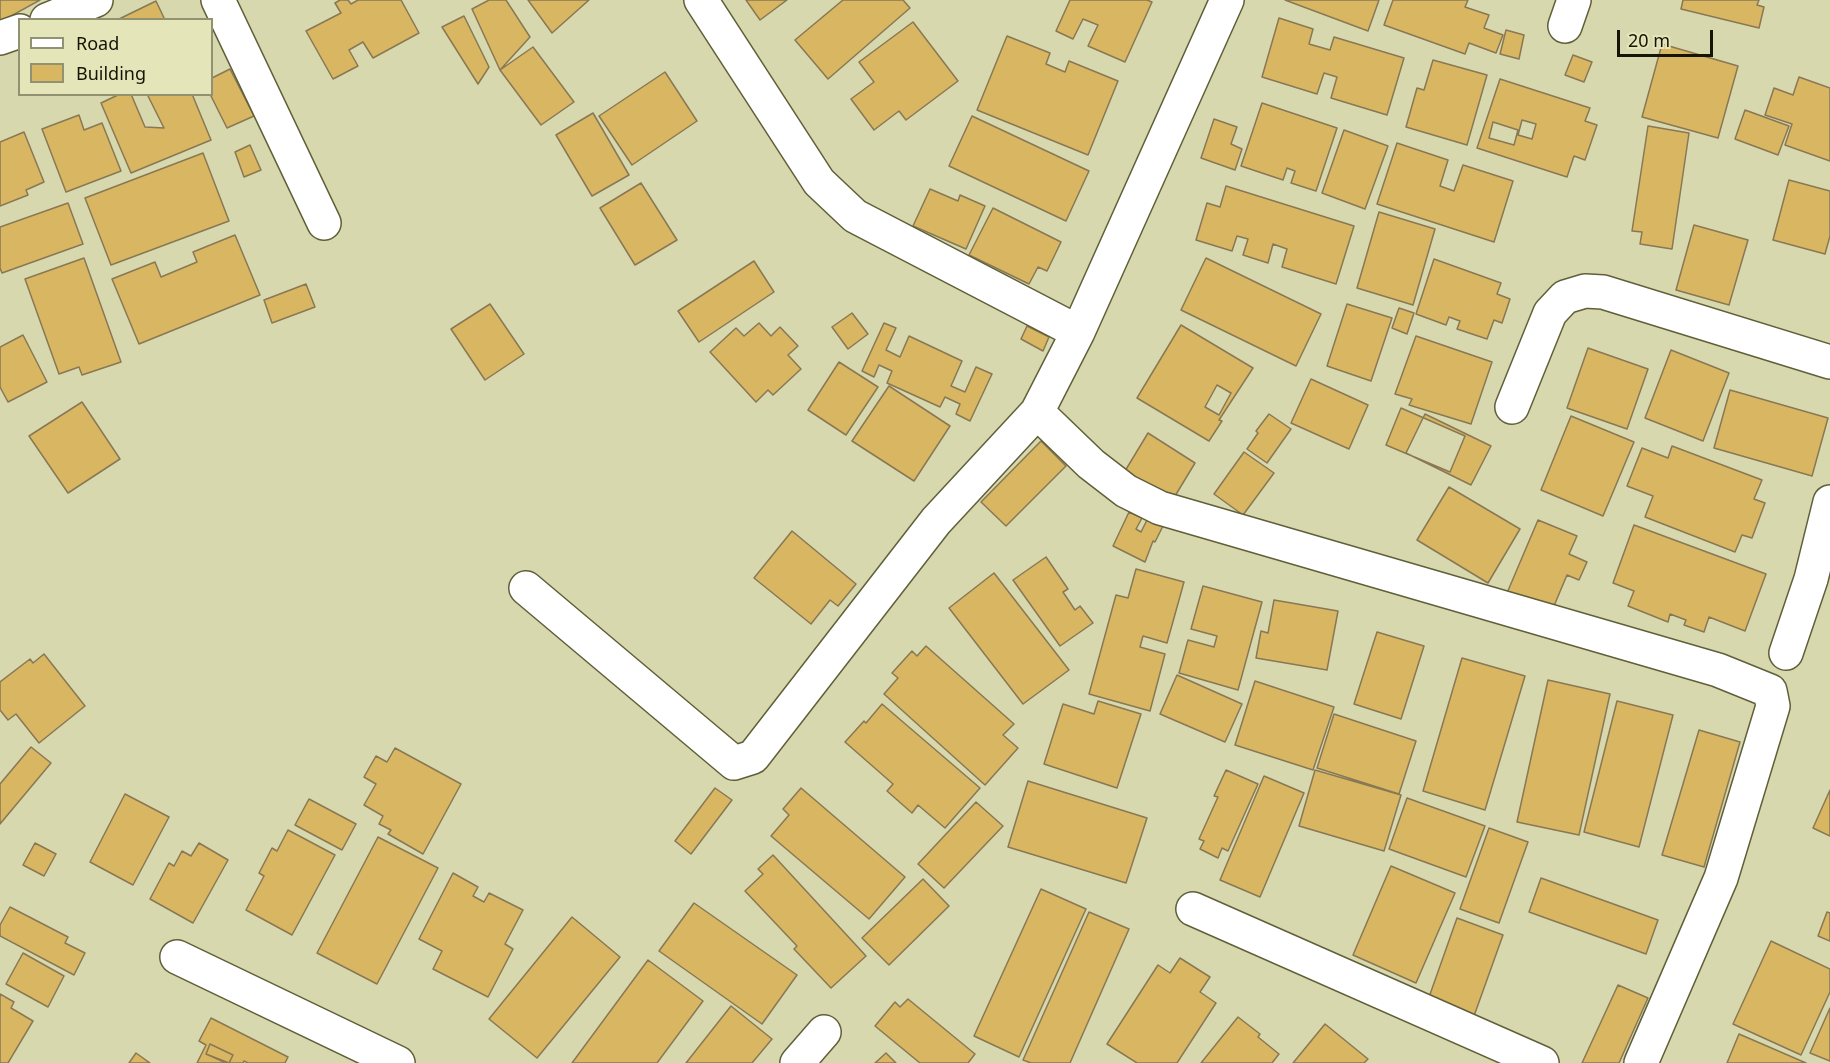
<!DOCTYPE html>
<style>
body{margin:0}
#map{position:relative;width:1830px;height:1063px;overflow:hidden;background:#d8d8ae;font-family:"Noto Sans",sans-serif}
canvas{display:block}
.legend{position:absolute;left:18px;top:18px;width:195px;height:78px;box-sizing:border-box;background:#e5e5ba;border:2px solid #929172;margin:0;padding:8px 10px;list-style:none;font-size:18px;color:#151405}
.legend li{display:flex;align-items:center;gap:12px;height:30px}
.legend b{width:30px;border:2px solid #929172}
.scale{position:absolute;left:1617px;top:30px;width:96px;height:27px;box-sizing:border-box;border:3px solid #151405;border-top:0;padding-left:8px;font-size:18px;line-height:21px;white-space:nowrap;color:#151405;-webkit-text-stroke:4px #e5e5ba;paint-order:stroke}
</style>
<div id="map">
<canvas width="1830" height="1063"></canvas>
<ul class="legend">
<li><b style="height:8px;background:#fff"></b>Road</li>
<li><b style="height:16px;background:#d9b662"></b>Building</li>
</ul>
<div class="scale">20 m</div>
</div>
<script>
const context = document.querySelector('canvas').getContext('2d');
context.lineJoin = 'round';
function fillPath(path, color) { context.fillStyle = color; context.fill(path, 'evenodd'); }
function trace(path, color, width, dash) { context.strokeStyle = color; context.lineWidth = width; context.lineCap = dash ? 'butt' : 'round'; context.setLineDash(dash || []); context.stroke(path); }
const building = new Path2D(`
 M0 0H40L0 22Z
 M340 0H348L351 4 358 0H401L419 33 373 58 363 42 349 50 358 66 333 79 306 31 341 13 335 3Z
 M489 0H506L530 37 500 70 472 9Z
 M528 0H589L552 33Z
 M746 0H787L760 20Z
 M843 0H903L910 8 828 79 795 40Z
 M1070 0H1147L1152 2 1125 62 1088 46 1098 25 1083 19 1073 39 1056 31Z
 M1285 0H1379L1368 31Z
 M1393 0H1468L1465 7 1489 15 1484 28 1503 35 1496 53 1469 43 1465 54 1384 25Z
 M1683 0H1759L1757 5 1764 7 1759 28 1681 9Z
 M156 1 165 20H117Z
 M464 16 489 67 478 84 442 27Z
 M1279 18 1313 29 1309 44 1330 50 1334 37 1404 58 1387 115 1331 98 1337 77 1324 73 1317 94 1262 77Z
 M913 22 958 81 906 120 899 111 874 130 851 99 874 82 859 62Z
 M1506 30 1524 35 1519 59 1500 54Z
 M1007 36 1050 53 1046 64 1065 72 1069 61 1118 81 1088 155 977 110Z
 M1662 44 1738 66 1718 138 1642 117Z
 M533 47 574 102 541 125 500 70Z
 M1573 55 1592 62 1584 82 1565 75Z
 M1433 60 1487 75 1467 145 1406 127 1417 88 1424 90Z
 M230 69 254 116 227 128 210 94 212 78Z
 M665 72 697 121 632 165 599 116Z
 M1799 77 1830 88V161L1785 145 1792 124 1765 115 1774 88 1793 95Z
 M1500 79 1590 108 1585 121 1597 125 1585 160 1574 156 1567 177 1477 148ZM1522 120 1536 124 1532 139 1518 135ZM1493 122 1518 130 1514 145 1489 138Z
 M120 94H131L145 127 164 128 147 94H192L211 140 131 173 101 103Z
 M1262 103 1337 128 1316 191 1291 183 1295 171 1287 168 1283 180 1241 166Z
 M1745 110 1789 126 1778 155 1735 139Z
 M593 113 629 175 592 196 556 135Z
 M79 115 84 130 102 123 121 171 66 192 42 129Z
 M972 116 1089 171 1066 221 949 166Z
 M1214 119 1237 127 1231 144 1242 149 1235 170 1201 158Z
 M1648 126 1689 133 1672 249 1640 244 1642 232 1632 231Z
 M1344 130 1388 146 1365 209 1322 193Z
 M24 132 44 182 26 190 28 195 0 206V142Z
 M1397 143 1448 160 1440 186 1454 191 1463 165 1513 181 1494 242 1377 204Z
 M250 145 261 170 244 177 235 152Z
 M203 153 229 221 111 265 85 198Z
 M1789 180 1830 191V236L1825 254 1773 240Z
 M641 183 677 240 635 265 600 208Z
 M1226 186 1354 226 1336 284 1282 267 1287 249 1273 244 1268 263 1243 255 1248 239 1237 236 1232 251 1196 240 1207 203 1220 207Z
 M930 189 958 201 960 195 985 206 966 249 913 226Z
 M68 203 83 244 2 273 0 268V227Z
 M993 208 1061 242 1047 271 1038 267 1029 284 969 255Z
 M1379 212 1435 229 1413 305 1357 288Z
 M1694 225 1748 240 1729 305 1676 290Z
 M235 235 260 295 139 344 112 279 155 262 161 277 197 262 193 252Z
 M84 258 121 362 82 375 79 367 59 374 25 279Z
 M1206 258 1321 314 1296 366 1181 310Z
 M1434 259 1501 283 1497 294 1510 299 1502 323 1494 320 1487 339 1457 329 1460 321 1449 317 1446 325 1416 314Z
 M754 261 774 292 699 342 678 311Z
 M306 284 315 307 272 323 264 300Z
 M490 304 524 354 485 380 451 329Z
 M1347 304 1392 318 1371 381 1327 366Z
 M1399 308 1414 313 1407 334 1392 328Z
 M852 313 868 334 848 349 832 327Z
 M759 323 771 336 780 327 798 346 788 355 801 369 773 395 768 390 756 402 710 352 736 328 744 336Z
 M884 323 896 328 886 350 900 357 909 336 962 361 951 386 965 392 976 367 992 374 970 421 956 414 960 404 945 397 940 407 887 383 892 371 879 365 874 377 862 371Z
 M1181 325 1253 368 1219 420 1222 421 1209 441 1137 398ZM1217 385 1231 393 1219 415 1205 407Z
 M1027 326 1049 337 1043 351 1021 339Z
 M23 335 47 382 8 402 0 387V347Z
 M1416 336 1492 362 1471 424 1409 405 1412 399 1395 394Z
 M1588 348 1648 369 1627 429 1567 408Z
 M1671 350 1729 373 1703 441 1645 418Z
 M839 362 878 387 846 435 808 410Z
 M1311 379 1368 405 1349 449 1291 423Z
 M889 386 950 426 914 481 852 441Z
 M1730 390 1828 418 1812 476 1714 448Z
 M82 402 120 459 68 493 29 436Z
 M1401 408 1465 436 1450 472 1386 445Z
 M1269 414 1291 429 1267 463 1247 449 1258 433 1256 431Z
 M1425 414 1491 446 1471 485 1406 453Z
 M1571 416 1634 442 1603 516 1541 490Z
 M1148 433 1195 463 1172 501 1125 471Z
 M1041 441 1066 466 1006 526 981 502Z
 M1672 446 1762 480 1754 499 1765 503 1752 538 1742 535 1735 552 1645 517 1653 496 1627 486 1642 448 1668 458Z
 M1244 452 1274 473 1243 515 1214 494Z
 M1449 487 1520 529 1488 583 1417 540Z
 M1129 512 1142 518 1136 529 1141 532 1148 518 1163 526 1155 542 1153 541 1145 562 1113 546Z
 M1538 520 1577 536 1569 554 1587 562 1579 580 1567 575 1551 613 1507 593Z
 M1634 525 1766 574 1745 631 1709 617 1704 632 1684 625 1686 620 1670 614 1668 622 1628 606 1634 591 1613 583Z
 M792 531 856 584 838 606 830 600 811 624 754 578Z
 M1046 557 1068 589 1063 592 1075 610 1080 606 1093 623 1060 646 1013 580Z
 M1136 569 1184 582 1167 643 1143 636 1140 647 1165 654 1150 711 1089 694 1116 595 1128 598Z
 M994 573 1069 670 1023 704 949 608Z
 M1203 586 1262 602 1238 690 1179 673 1188 640 1214 647 1217 636 1191 629Z
 M1274 600 1338 611 1327 670 1256 658 1261 631 1268 633Z
 M1377 632 1424 646 1401 719 1354 704Z
 M926 646 1014 724 1003 735 1018 748 985 785 884 694 898 678 892 673 912 651 917 656Z
 M44 654 85 706 39 743 16 714 8 720 0 710V682L30 659 33 663Z
 M1462 658 1525 676 1485 810 1423 791Z
 M1177 675 1242 704 1225 742 1160 714Z
 M1548 680 1610 694 1579 835 1517 822Z
 M1255 681 1334 707 1313 770 1235 745Z
 M1098 701 1141 714 1117 788 1044 764 1063 704 1094 714Z
 M1617 701 1673 715 1639 847 1584 832Z
 M882 704 980 788 945 828 918 805 912 813 887 791 893 784 845 742 864 721 866 723Z
 M1334 714 1416 741 1399 794 1317 768Z
 M1699 730 1740 742 1704 867 1662 855Z
 M31 747 51 763 0 824V784Z
 M395 748 461 784 423 854 388 834 391 830 379 824 383 816 364 805 376 784 364 777 376 756 387 762Z
 M1226 770 1258 784 1228 851 1222 848 1218 858 1200 849 1204 841 1199 839 1218 797 1214 796Z
 M1315 770 1401 795 1384 851 1299 826Z
 M1264 776 1304 793 1260 897 1220 880Z
 M1028 781 1147 818 1126 883 1008 847Z
 M715 788 732 800 691 854 675 841Z
 M801 788 905 877 869 919 771 836 789 815 783 809Z
 M1830 790V836L1813 828Z
 M125 794 169 817 133 885 90 862Z
 M1407 798 1485 826 1466 877 1389 849Z
 M309 799 356 824 342 850 295 825Z
 M976 802 1003 826 944 888 918 864Z
 M1489 828 1528 842 1499 923 1460 909Z
 M288 830 335 855 292 935 246 910 264 876 259 873 272 848 277 851Z
 M378 837 438 868 377 984 317 953Z
 M35 843 56 854 44 876 23 865Z
 M199 843 228 860 193 923 150 899 169 863 174 866 182 851 191 856Z
 M773 855 866 956 831 988 794 949 797 946 745 891 763 874 758 869Z
 M1391 866 1455 893 1416 983 1353 955Z
 M453 873 478 887 473 896 484 902 489 893 523 910 505 944 513 949 488 997 433 969 442 951 419 939Z
 M1541 878 1658 920 1646 954 1529 912Z
 M923 879 949 906 889 965 862 938Z
 M1041 889 1086 909 1019 1057 974 1036Z
 M694 903 797 975 762 1024 659 951Z
 M10 907 68 937 65 943 85 953 74 975 0 936V925Z
 M1089 912 1129 929 1070 1063H1031L1023 1060Z
 M1827 912 1830 913V941L1818 936Z
 M572 917 620 957 537 1058 489 1019Z
 M1457 918 1503 935 1474 1016 1428 1000Z
 M1771 941 1830 969V992L1801 1055 1733 1024Z
 M23 953 64 976 48 1007 6 984Z
 M1180 958 1210 977 1200 992 1216 1003 1177 1063H1137L1107 1044 1158 965 1170 973Z
 M648 960 703 1001 657 1063H572Z
 M1618 985 1648 998 1619 1063H1582Z
 M0 994 14 1002 11 1008 33 1021 8 1063H0Z
 M908 999 975 1054 968 1063H920L875 1026 895 1002 900 1007Z
 M731 1006 772 1039 752 1063H686Z
 M1830 1008V1061L1810 1053Z
 M1238 1017 1260 1034 1258 1037 1279 1054 1272 1063H1201Z
 M211 1018 288 1057 285 1063H248L244 1061 243 1063H229L233 1055 210 1044 206 1054 226 1063H197L206 1045 199 1041Z
 M1325 1024 1368 1059 1364 1063H1293Z
 M1739 1034 1806 1063H1727Z
 M210 1044 233 1055 229 1063 206 1054Z
 M136 1053 150 1063H129Z
 M886 1053 896 1063H875Z`);
fillPath(building, '#d9b662');
trace(building, '#887853', 1.5);
const minor = new Path2D(`
 M218 0 324 223
 M701 0 819 182 855 216 1078 332
 M47 20 96 0
 M1565 26 1574 0
 M0 38 20 31
 M1512 407 1550 313 1565 297 1585 291 1603 292 1830 362
 M1037 412 1091 464 1126 491 1160 508 1718 670 1770 691 1773 706 1721 878 1641 1063
 M526 588 734 763 753 757 936 521 1037 412 1078 332 1227 0
 M1786 653 1811 579 1830 502
 M1193 909 1542 1063
 M177 957 398 1063
 M797 1063 824 1032`);
trace(minor, '#605f39', 36);
trace(minor, '#fff', 33);
</script>
